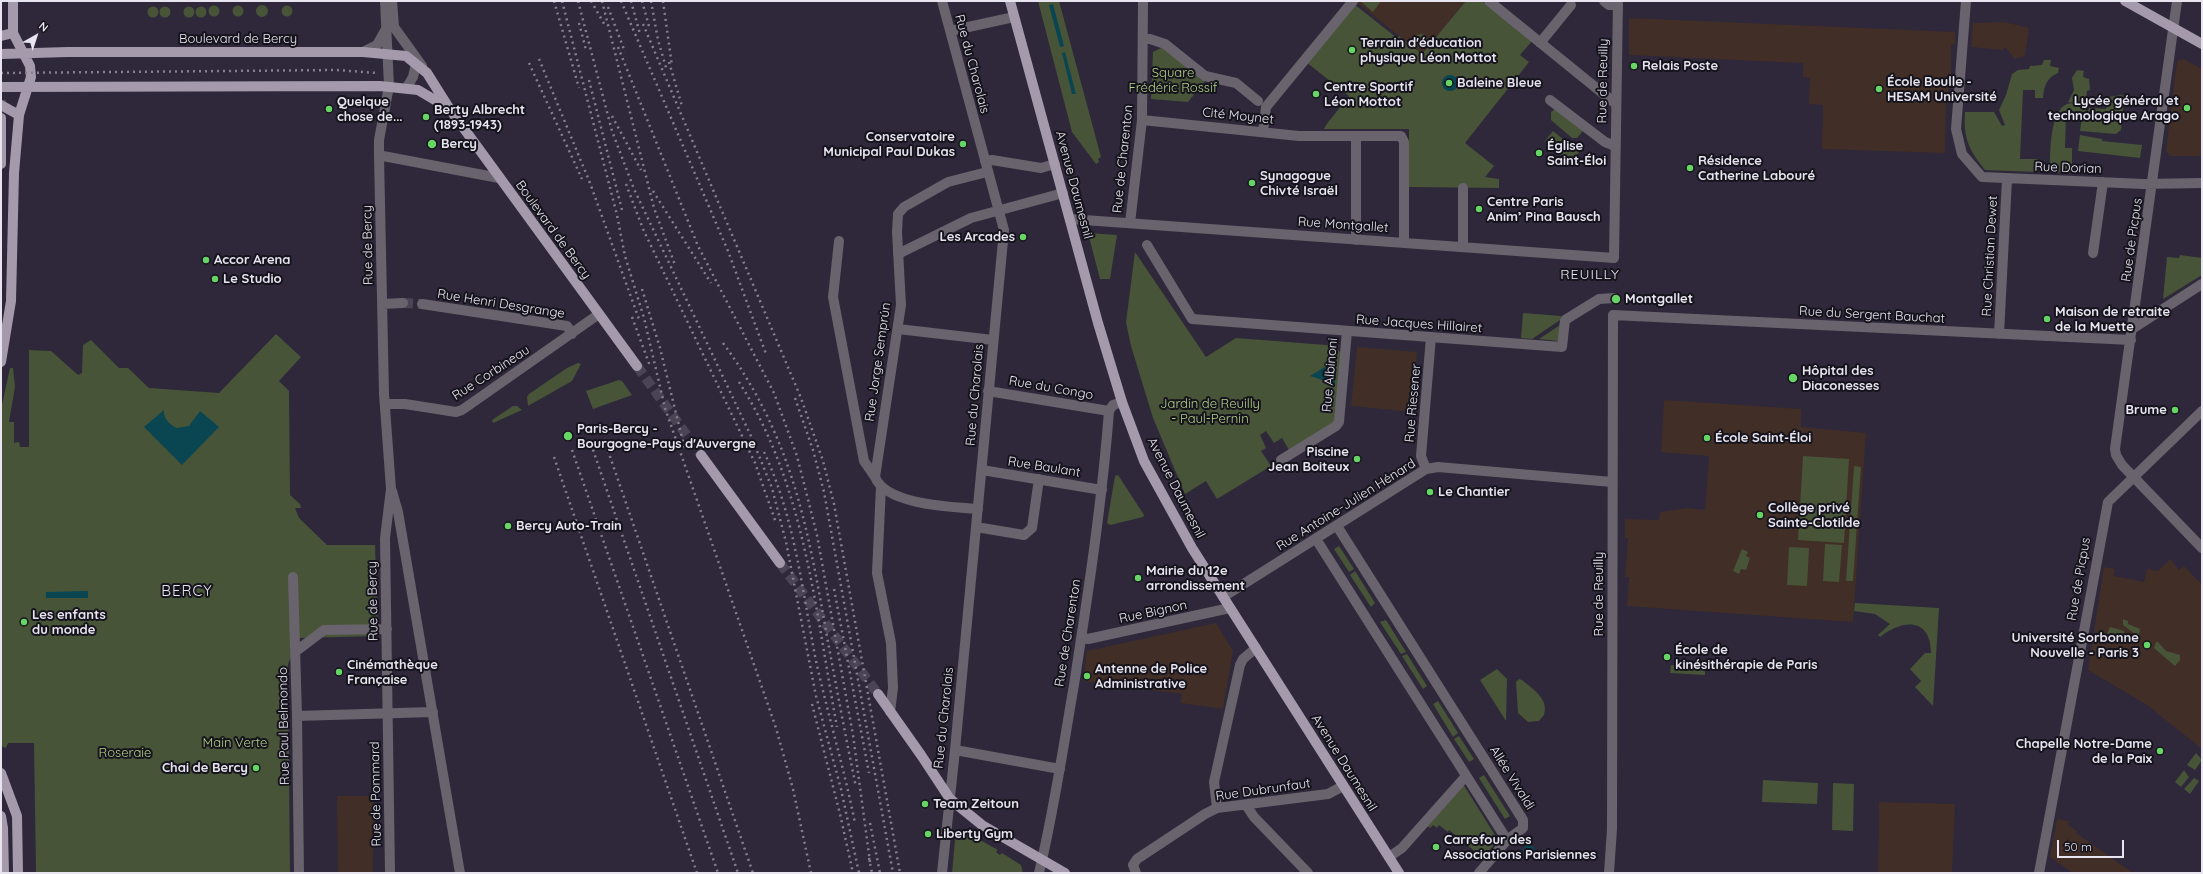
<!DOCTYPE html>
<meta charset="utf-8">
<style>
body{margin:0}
#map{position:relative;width:2203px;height:874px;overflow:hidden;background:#2e283a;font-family:Quicksand,sans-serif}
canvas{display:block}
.frame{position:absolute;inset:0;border:2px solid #e8e5f1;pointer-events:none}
.north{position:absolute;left:16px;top:16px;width:40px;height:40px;-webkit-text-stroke:3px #15131b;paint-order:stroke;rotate:39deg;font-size:11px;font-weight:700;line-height:16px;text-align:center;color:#e8e5f1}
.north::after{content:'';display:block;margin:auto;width:14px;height:18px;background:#e8e5f1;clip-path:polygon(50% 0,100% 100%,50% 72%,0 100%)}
.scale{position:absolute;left:2057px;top:840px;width:67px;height:18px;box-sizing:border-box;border:2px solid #e8e5f1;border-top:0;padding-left:5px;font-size:12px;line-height:14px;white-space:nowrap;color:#e8e5f1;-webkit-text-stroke:3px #15131b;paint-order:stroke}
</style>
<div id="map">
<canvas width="2203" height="874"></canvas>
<div class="frame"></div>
<div class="north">N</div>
<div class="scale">50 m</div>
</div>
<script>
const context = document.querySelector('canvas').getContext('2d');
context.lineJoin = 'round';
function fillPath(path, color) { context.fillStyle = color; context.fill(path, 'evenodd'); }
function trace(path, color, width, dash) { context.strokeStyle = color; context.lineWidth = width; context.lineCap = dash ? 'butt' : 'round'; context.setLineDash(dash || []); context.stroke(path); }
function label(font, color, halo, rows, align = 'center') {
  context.font = font + ' Quicksand,sans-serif'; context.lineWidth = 4; context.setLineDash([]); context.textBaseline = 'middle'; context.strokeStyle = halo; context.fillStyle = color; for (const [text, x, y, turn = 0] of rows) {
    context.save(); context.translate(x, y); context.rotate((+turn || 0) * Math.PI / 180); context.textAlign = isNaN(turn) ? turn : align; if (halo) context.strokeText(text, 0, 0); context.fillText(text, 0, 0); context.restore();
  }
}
fillPath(new Path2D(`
 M1355 1H1466L1422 54Z
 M1629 18 1955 32V44H1951V83H1949L1948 100H1946L1945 153 1822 149 1823 105 1809 104 1810 78 1803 77V63L1629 55Z
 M2004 22 2029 28 2025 56 2015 59 2005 47 2003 50 1971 47 1973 23Z
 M2184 59 2202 69V156H2170L2166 151 2177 61Z
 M1357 347 1417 352 1412 412 1351 406Z
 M1664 400 1801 409V427L1866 433 1853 622 1627 606 1629 577H1625L1628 538H1625V519L1659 520 1660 512 1687 508 1705 510 1709 456 1661 452Z
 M2170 559 2179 570 2184 566 2202 585V749L2147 705 2088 670 2104 567 2115 569 2114 576 2144 582 2147 569 2158 571Z
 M1216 623 1233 651 1223 709 1181 703 1182 694 1083 681 1087 651Z
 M337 796H374L373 873H338Z
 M1879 802 1955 804 1952 873H1878Z
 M2057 819 2069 821 2068 825 2077 831 2076 833 2133 873H2073L2050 857Z`), '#412e27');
fillPath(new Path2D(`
 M1038 1H1059L1101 157 1098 159 1099 162 1096 164 1072 132Z
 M1360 1H1381L1373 12Z
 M1466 1H1482L1532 41 1520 55 1529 62 1465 143 1494 166 1485 177 1499 179V188L1409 187V129H1324L1326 125 1349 96 1306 62 1354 4 1397 38 1399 36 1422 54Z
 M256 11a6 6 0 1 1 12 0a6 6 0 1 1-12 0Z
 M232.5 11a5.5 5.5 0 1 1 11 0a5.5 5.5 0 1 1-11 0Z
 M208.5 11a5.5 5.5 0 1 1 11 0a5.5 5.5 0 1 1-11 0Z
 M281.5 11a5.5 5.5 0 1 1 11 0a5.5 5.5 0 1 1-11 0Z
 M183.5 12a5.5 5.5 0 1 1 11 0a5.5 5.5 0 1 1-11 0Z
 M159.5 12a5.5 5.5 0 1 1 11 0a5.5 5.5 0 1 1-11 0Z
 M195.5 12a5.5 5.5 0 1 1 11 0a5.5 5.5 0 1 1-11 0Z
 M147.5 12a5.5 5.5 0 1 1 11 0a5.5 5.5 0 1 1-11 0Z
 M1414 41a7 7 0 1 1 14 0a7 7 0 1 1-14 0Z
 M1163 47 1205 81 1188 102 1151 99 1153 52Z
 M2044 60H2051L2050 66 2059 68 2058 73C2046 78 2044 87 2043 98H2035V90H2023L2020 159H2038V172L1985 170C1969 150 1963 138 1965 112H1994L2002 126 2005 125 1999 110 2006 95 2012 74 2018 70 2029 69 2030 66 2042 65Z
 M2077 70 2084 71 2083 77 2089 79 2090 90 2087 91 2085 105 2068 102 2074 90 2072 78Z
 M2122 95 2124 97 2121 130 2116 134 2080 131 2082 116 2084 115H2066L2065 148H2072V173L2050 172C2050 156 2049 111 2067 104 2072 102 2080 105 2085 106L2087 114 2089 108 2106 109 2108 97Z
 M1555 109 1583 131 1577 138H1572L1551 120V112Z
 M1553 131 1579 152 1571 162 1545 141Z
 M2080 135 2102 139V141L2142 145 2140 158 2078 151Z
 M1088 233 1117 235 1110 279H1100Z
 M1135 252 1206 357 1236 338 1339 346 1337 349 1340 352 1336 422 1289 450 1282 438 1274 443 1266 431 1260 435 1266 448 1261 451 1271 466 1217 499 1206 481 1185 494 1153 418 1131 346 1126 322Z
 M2180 255 2202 258V275L2163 299 2167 257 2179 258Z
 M1523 313 1561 316 1560 320 1532 339 1521 338Z
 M1560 325 1559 341 1539 339Z
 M276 334 301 357 279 381 289 391 290 495 300 504 301 508H295L299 518 327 545H375L378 636 299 638 288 664 290 873H36L34 743H8L6 748 1 746V409L10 368H13L15 387 9 422H14V443L19 442 20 447H29V350L51 351 78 375 82 373 83 345 91 340 119 368H128L149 388 219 393Z
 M578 363 581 364 572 381 528 406 527 397 529 394 567 368Z
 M619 380 622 381 632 395 593 409 586 391Z
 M513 406H517L522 410 493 423 492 420Z
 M1803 456 1849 459 1844 543 1798 540Z
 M1854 466 1861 467 1853 581H1846Z
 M1118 475 1144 515 1143 517 1110 525 1107 523 1115 476Z
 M1825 544 1842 545 1839 582 1823 581Z
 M1339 546 1354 569 1349 572 1334 549Z
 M1789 547 1809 548 1807 586 1787 585Z
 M1742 549 1748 552 1746 556 1750 558 1746 570 1741 569 1739 574 1733 571Z
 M1355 571 1375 603 1371 607 1350 575Z
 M1855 603 1939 608 1933 706 1915 687 1921 681 1910 669 1925 653H1931C1931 617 1902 619 1880 637L1878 635 1890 624 1875 614 1854 611Z
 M2123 619 2128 621V624L2140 629 2139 637 2123 625Z
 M1386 620 1406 652 1401 654 1380 622Z
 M2110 627 2124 631 2125 637 2107 634Z
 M2156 642H2158L2166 651 2180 655V660L2175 666 2154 648Z
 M1407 654 1427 686 1423 689 1402 656Z
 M1671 665 1705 667V675L1670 673Z
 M1497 669 1507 679 1506 721 1480 680Z
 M1519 679 1522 680C1533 689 1549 699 1544 715L1539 721 1528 722 1518 713 1516 682Z
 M1438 701 1458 733 1453 737 1433 704Z
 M1459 736 1474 759 1469 762 1454 739Z
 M2196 753 2202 760 2195 770 2187 765Z
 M2184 770 2189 777 2181 787 2175 782Z
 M1484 775 1510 816 1505 819 1479 778Z
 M2194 778 2199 781 2190 794 2184 789Z
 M1763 780 1818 783 1817 804 1762 802Z
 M1833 783 1854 784 1853 831 1832 830Z
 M1463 784 1498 840 1483 858 1449 830 1448 832 1439 825 1437 828 1433 825 1430 828 1427 826Z
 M963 832 968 833 998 850 996 852 1000 855 1002 853 1021 865 1023 873H952L955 840Z`), '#475437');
fillPath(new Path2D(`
 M1053 4 1064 46 1060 47 1049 5Z
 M1065 52 1076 94H1072L1062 53Z
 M1442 83a8 8 0 1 1 16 0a8 8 0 1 1-16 0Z
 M1336 360 1335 384 1310 376Z
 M164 410C163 419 170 425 177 428L189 426 200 411 219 427 182 465 144 427Z
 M88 591V598H46V592Z
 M1523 851a6 6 0 1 1 12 0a6 6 0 1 1-12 0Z`), '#0a4552');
trace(new Path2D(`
 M403 303 422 304`), '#4a4455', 10, [10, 5]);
trace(new Path2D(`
 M1 100V118
 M637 366 701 455
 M780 563 878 694`), '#4a4455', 10, [10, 5]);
trace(new Path2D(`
 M385 1 389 86 379 140V156L384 394 391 489 385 538 390 873
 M392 1 394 27 422 66
 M1489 1 1616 104
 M1604 1 1609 5H1618
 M1966 1 1956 129 1962 154 1982 177 2144 184 2202 183
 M2177 1 2115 449 2116 455 2122 465 2202 548
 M950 31 1014 17
 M1143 39H1150L1165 44 1205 76 1236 83 1258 101
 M1540 43 1571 5
 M363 52 377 45 386 29
 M407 87 413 77 417 60
 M1550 100 1605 142 1615 146
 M1142 120 1299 136H1401L1404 142V243
 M1263 132 1266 107 1353 1
 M1356 136V240
 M383 156 499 178
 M985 161 992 160 1041 168 1055 164
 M1070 219 1614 258 1618 1
 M1130 223 1142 120 1143 1
 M839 241 833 297 864 461 875 477
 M1147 245 1192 319 1562 347 1565 320 1599 299 1614 298
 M1463 247V188
 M2093 253 2103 182
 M898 254 971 218 1063 193
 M382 304 403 303
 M422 304 567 326 572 334
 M898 329 993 340
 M2132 329 2202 284
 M1999 334 2007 179
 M988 391 1109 411
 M385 404H405L456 412 462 410 599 314
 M1281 460 1336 426 1339 422 1347 331
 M1426 469 1421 456 1431 337
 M982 470 1102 490
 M881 486 877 573 891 643 893 688 890 712
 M392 491 398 512 460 873
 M978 509C952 507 886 505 875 477L901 305 897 232 898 214 904 207 948 182 987 172
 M976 527 1024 535 1032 528 1039 479
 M1316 539 1507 840 1523 828V820L1337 526
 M293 577 297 716 299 873
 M1223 597 1426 469 1438 467 1612 482
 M1081 638 1088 639 1230 608
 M295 652 324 630 387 629
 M297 716 433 712
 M955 750 1060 769
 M1246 805 1254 817 1308 873
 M1217 808 1214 782 1240 665 1243 659 1256 648
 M1389 857 1402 848 1466 776
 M942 873 955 750 1004 230 942 1
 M1039 873C1054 811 1063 748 1074 685 1088 594 1102 503 1109 411L1113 405 1122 402
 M1136 873 1133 865 1137 859 1205 814 1217 808 1328 794 1343 786
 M1479 873 1507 840
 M1609 873 1612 829 1613 315 2131 340
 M2039 873 2108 502 2202 411`), '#68636c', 10);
trace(new Path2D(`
 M1010 1 1098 323 1122 402 1144 461 1192 548 1399 873
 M2125 1 2202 44
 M1 36 13 33
 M1 54 68 52H363L406 56 427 73 449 108 637 366
 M1 87 380 86 418 90 445 106
 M1 105 19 115
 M1 164V118
 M1 362 11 301 14 173 19 115 31 77 30 66 13 33V1
 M701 455 780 563
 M878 694 921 755 950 799 982 825 1065 873
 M1 773 17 816 18 873
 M1 816 3 828 4 873`), '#a49aac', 10);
trace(new Path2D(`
 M554 1 579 88
 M562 1 617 215 625 256 644 318 665 408 776 728 793 789 811 873
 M578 1 612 131 634 189 751 436 772 488 786 542 816 696 841 789 859 873
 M591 1 606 27
 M602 1 654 208 675 265
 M621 1 728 251 766 354
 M631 1 640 34
 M642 1 650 30
 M651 1 658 40 667 71
 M663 1 672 66
 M608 7 625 52
 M579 23 586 50
 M643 24 801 398 823 461 834 504 900 873
 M618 47 698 246 774 393 797 456 817 535 853 735 870 862
 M539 59 590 183 640 322
 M669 62 682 106
 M529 63 582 179
 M1 73 337 70 377 73
 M589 80 622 210
 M612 116 641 170
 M626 184 643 229 755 463 776 523
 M653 191 711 283
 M642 289 660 348 685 450
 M632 317 650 366
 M723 343C793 438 808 529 828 642 837 690 846 739 856 787
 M739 382C805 485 815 609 837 727
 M795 398 813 450 824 492 893 873
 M604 439 753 873
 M591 444 738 873
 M572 450 718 873
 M764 452C795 518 802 590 816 661 828 715 844 768 855 823
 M554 457 697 873
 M834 589 869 773
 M812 704 840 814 853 873
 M870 823 880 873
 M869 858 872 873`), '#84808f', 2.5, [2, 4]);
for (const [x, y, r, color] of [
 [1352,50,4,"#67d466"],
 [1634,66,4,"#67d466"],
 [1449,83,4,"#67d466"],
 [1879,89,4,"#67d466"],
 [1316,94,4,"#67d466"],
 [2187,108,4,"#67d466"],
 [329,109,4,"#67d466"],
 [426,117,4,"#67d466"],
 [432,144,5,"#67d466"],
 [963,144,4,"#67d466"],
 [1539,153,4,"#67d466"],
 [1690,168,4,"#67d466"],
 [1252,183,4,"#67d466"],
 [1479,209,4,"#67d466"],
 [1023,237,4,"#67d466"],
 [206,260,4,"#67d466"],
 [215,279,4,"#67d466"],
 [1616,299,5,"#67d466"],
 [2047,319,4,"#67d466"],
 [1793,378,5,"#67d466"],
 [2175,410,4,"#67d466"],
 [568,436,5,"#67d466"],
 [1707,438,4,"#67d466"],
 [1357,459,4,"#67d466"],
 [1430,492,4,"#67d466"],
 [1760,515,4,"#67d466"],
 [508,526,4,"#67d466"],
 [1138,578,4,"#67d466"],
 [24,622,4,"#67d466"],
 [2147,645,4,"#67d466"],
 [1667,657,4,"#67d466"],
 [339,672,4,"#67d466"],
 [1087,676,4,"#67d466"],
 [2160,751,4,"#67d466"],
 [256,768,4,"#67d466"],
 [925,804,4,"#67d466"],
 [928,834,4,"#67d466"],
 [1436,847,4,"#67d466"]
]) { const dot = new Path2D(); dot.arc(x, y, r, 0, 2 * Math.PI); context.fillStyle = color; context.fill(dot); trace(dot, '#15131b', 1.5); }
label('13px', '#e8e5f1', '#15131b', [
 ["Boulevard de Bercy",238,39],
 ["Rue du Charolais",972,64,75],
 ["Rue de Reuilly",1603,81,-89],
 ["Cité Moynet",1238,116,6],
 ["Rue de Charenton",1123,159,-84],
 ["Rue Dorian",2068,168,2],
 ["Avenue Daumesnil",1074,185,75],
 ["Rue Montgallet",1343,225,4],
 ["Boulevard de Bercy",553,230,54],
 ["Rue de Picpus",2132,240,-82],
 ["Rue de Bercy",368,245,-91],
 ["Rue Christian Dewet",1990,256,-87],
 ["Rue Henri Desgrange",501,304,9],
 ["Rue du Sergent Bauchat",1872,315,3],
 ["Rue Jacques Hillairet",1419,324,4],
 ["Rue Jorge Semprún",878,362,-82],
 ["Rue Corbineau",491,373,-33],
 ["Rue Albinoni",1330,375,-85],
 ["Rue du Congo",1051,388,10],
 ["Rue du Charolais",975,395,-85],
 ["Rue Riesener",1413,403,-85],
 ["Rue Baulant",1044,467,9],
 ["Avenue Daumesnil",1176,488,63],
 ["Rue Antoine-Julien Hénard",1346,505,-32],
 ["Rue de Picpus",2079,579,-80],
 ["Rue de Reuilly",1599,594,-90],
 ["Rue de Bercy",373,601,-91],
 ["Rue Bignon",1153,612,-12],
 ["Rue de Charenton",1068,633,-81],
 ["Rue du Charolais",944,718,-84],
 ["Rue Paul Belmondo",284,726,-91],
 ["Avenue Daumesnil",1344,763,58],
 ["Allée Vivaldi",1512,778,58],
 ["Rue Dubrunfaut",1263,790,-8],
 ["Rue de Pommard",376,794,-91]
]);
label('bold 13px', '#e8e5f1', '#15131b', [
 ["Terrain d'éducation",1360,43],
 ["physique Léon Mottot",1360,58],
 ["Relais Poste",1642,66],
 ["École Boulle -",1887,82],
 ["HESAM Université",1887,97],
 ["Baleine Bleue",1457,83],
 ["Centre Sportif",1324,87],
 ["Léon Mottot",1324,102],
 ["Lycée général et",2179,101,"right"],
 ["technologique Arago",2179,116,"right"],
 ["Quelque",337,102],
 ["chose de...",337,117],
 ["Berty Albrecht",434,110],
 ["(1893-1943)",434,125],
 ["Conservatoire",955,137,"right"],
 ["Municipal Paul Dukas",955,152,"right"],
 ["Bercy",441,144],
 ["Église",1547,146],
 ["Saint-Éloi",1547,161],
 ["Résidence",1698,161],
 ["Catherine Labouré",1698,176],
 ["Synagogue",1260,176],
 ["Chivté Israël",1260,191],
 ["Centre Paris",1487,202],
 ["Anim’ Pina Bausch",1487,217],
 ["Les Arcades",1015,237,"right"],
 ["Accor Arena",214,260],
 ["Le Studio",223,279],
 ["Montgallet",1625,299],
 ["Maison de retraite",2055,312],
 ["de la Muette",2055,327],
 ["Hôpital des",1802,371],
 ["Diaconesses",1802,386],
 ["Brume",2167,410,"right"],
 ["Paris-Bercy -",577,429],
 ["Bourgogne-Pays d'Auvergne",577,444],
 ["École Saint-Éloi",1715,438],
 ["Piscine",1349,452,"right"],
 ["Jean Boiteux",1349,467,"right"],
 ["Le Chantier",1438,492],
 ["Collège privé",1768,508],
 ["Sainte-Clotilde",1768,523],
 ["Bercy Auto-Train",516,526],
 ["Mairie du 12e",1146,571],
 ["arrondissement",1146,586],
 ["Les enfants",32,615],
 ["du monde",32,630],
 ["Université Sorbonne",2139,638,"right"],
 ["Nouvelle - Paris 3",2139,653,"right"],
 ["École de",1675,650],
 ["kinésithérapie de Paris",1675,665],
 ["Cinémathèque",347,665],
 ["Française",347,680],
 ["Antenne de Police",1095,669],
 ["Administrative",1095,684],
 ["Chapelle Notre-Dame",2152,744,"right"],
 ["de la Paix",2152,759,"right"],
 ["Chai de Bercy",248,768,"right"],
 ["Team Zeitoun",933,804],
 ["Liberty Gym",936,834],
 ["Carrefour des",1444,840],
 ["Associations Parisiennes",1444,855]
], 'left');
label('13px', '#b3d389', '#15131b', [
 ["Square",1173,73],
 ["Frédéric Rossif",1173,88],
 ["Jardin de Reuilly",1210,404],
 ["- Paul-Pernin",1210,419],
 ["Main Verte",235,743],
 ["Roseraie",125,753]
]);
context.letterSpacing = '1px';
label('14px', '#e8e5f1', '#15131b', [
 ["REUILLY",1590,275]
]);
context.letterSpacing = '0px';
context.letterSpacing = '1px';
label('15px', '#e8e5f1', '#15131b', [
 ["BERCY",187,591]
]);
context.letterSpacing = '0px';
</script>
